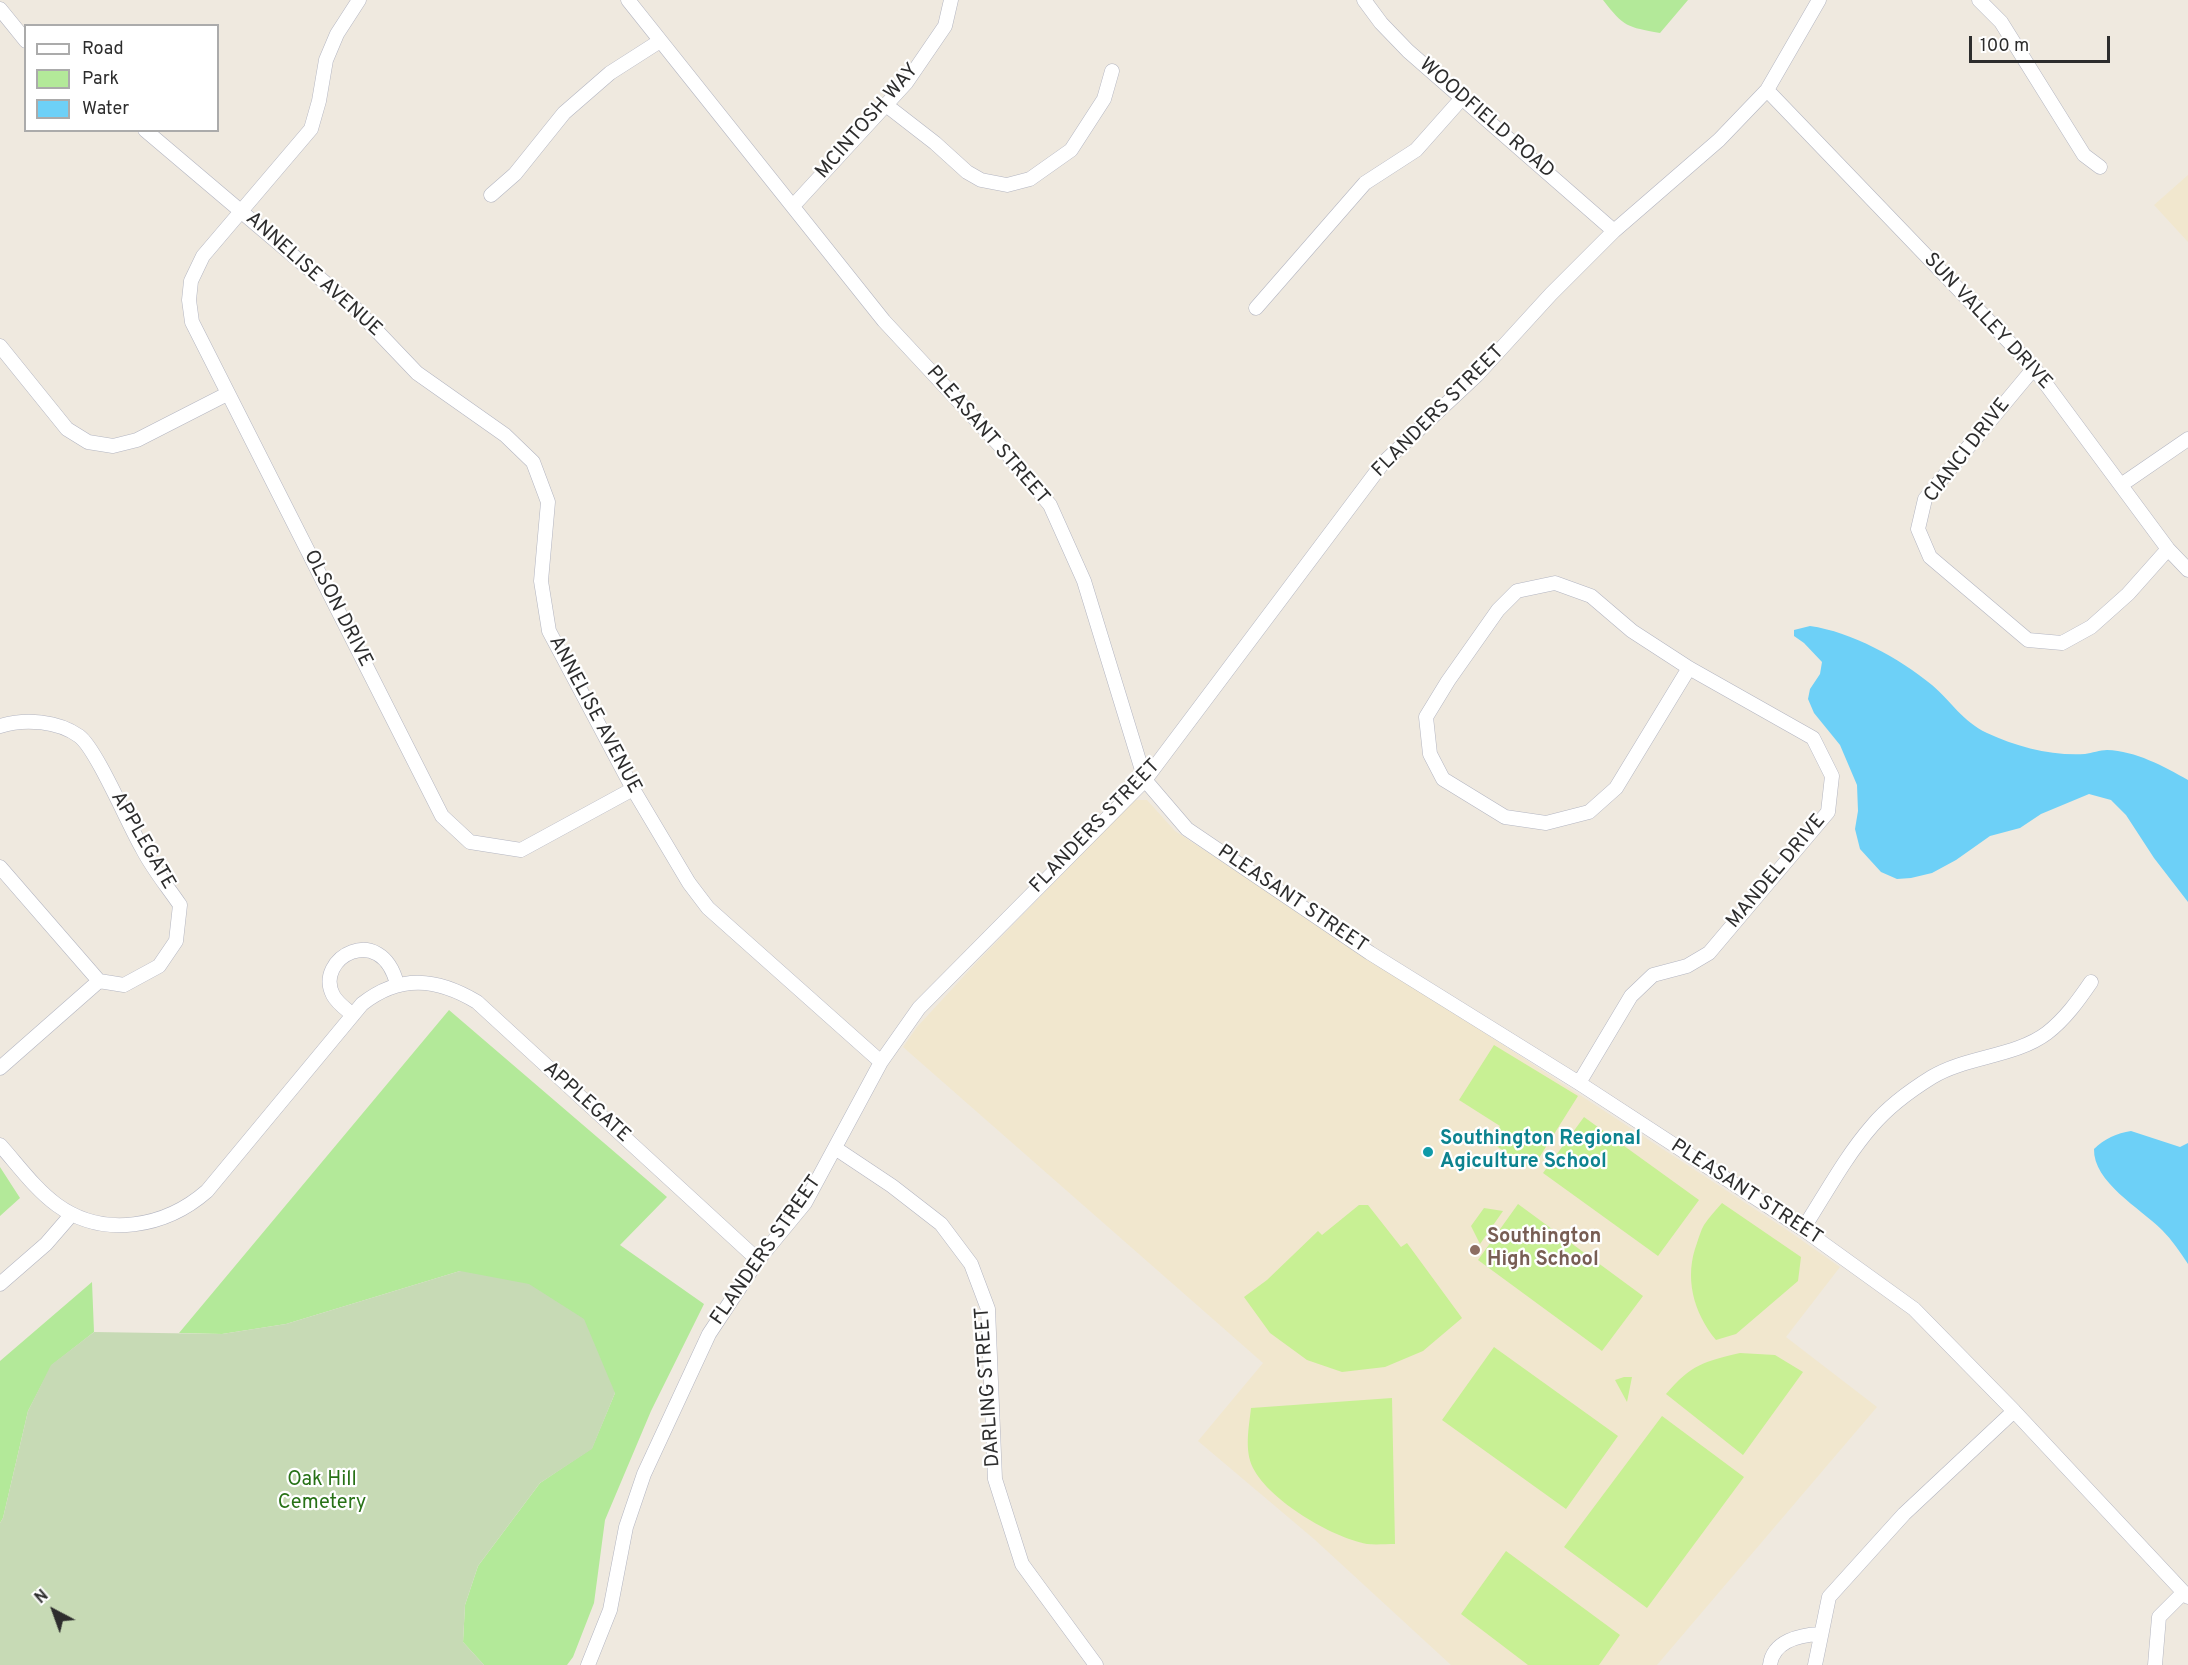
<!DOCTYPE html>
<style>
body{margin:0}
#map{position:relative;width:2188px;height:1665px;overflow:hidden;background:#efe9df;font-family:Overpass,sans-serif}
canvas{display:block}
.legend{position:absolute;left:24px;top:24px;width:195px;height:108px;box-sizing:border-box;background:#fff;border:2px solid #ababab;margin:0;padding:8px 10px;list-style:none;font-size:18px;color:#2d2d2d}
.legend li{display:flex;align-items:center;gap:12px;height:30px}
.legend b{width:30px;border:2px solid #ababab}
.north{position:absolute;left:24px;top:1581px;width:60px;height:60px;-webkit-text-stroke:4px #fff;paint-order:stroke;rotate:319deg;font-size:16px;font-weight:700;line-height:24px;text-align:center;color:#2d2d2d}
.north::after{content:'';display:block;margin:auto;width:21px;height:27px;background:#2d2d2d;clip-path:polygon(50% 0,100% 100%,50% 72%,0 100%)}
.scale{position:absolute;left:1969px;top:36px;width:141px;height:27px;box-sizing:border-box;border:3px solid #2d2d2d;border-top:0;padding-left:8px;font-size:18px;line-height:21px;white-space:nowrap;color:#2d2d2d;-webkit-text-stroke:4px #fff;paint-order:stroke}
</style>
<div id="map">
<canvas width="2188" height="1665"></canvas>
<ul class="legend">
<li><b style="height:8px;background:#fff"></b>Road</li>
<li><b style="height:16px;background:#b3e999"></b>Park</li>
<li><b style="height:16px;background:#6dd0f7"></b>Water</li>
</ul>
<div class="north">N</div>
<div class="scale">100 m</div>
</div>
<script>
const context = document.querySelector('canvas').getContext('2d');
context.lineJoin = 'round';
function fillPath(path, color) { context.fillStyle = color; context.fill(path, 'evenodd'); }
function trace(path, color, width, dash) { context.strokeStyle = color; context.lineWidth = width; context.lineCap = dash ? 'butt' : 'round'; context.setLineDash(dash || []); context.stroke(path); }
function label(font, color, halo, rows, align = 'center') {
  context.font = font + ' Overpass,sans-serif'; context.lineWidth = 4.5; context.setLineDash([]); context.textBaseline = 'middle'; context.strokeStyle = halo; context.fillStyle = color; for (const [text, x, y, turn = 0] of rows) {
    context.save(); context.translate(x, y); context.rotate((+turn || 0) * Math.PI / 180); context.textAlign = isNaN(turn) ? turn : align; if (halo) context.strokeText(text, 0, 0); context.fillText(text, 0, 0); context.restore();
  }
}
fillPath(new Path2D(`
 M2188 175V242L2154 205Z
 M1134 800H1147L1175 831 1790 1232 1840 1267 1786 1337 1877 1407 1657 1665H1451L1314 1539 1198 1441 1263 1363 903 1047 917 1027 976 963Z`), '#f1e7ce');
fillPath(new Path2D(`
 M1603 0H1688L1660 33C1627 27 1624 27 1603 0Z
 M449 1010 667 1197 620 1245 704 1304 651 1411 605 1520 594 1603 573 1657 567 1665H484L463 1642 465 1605 478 1566 540 1483 592 1448 615 1393 460 1271 286 1324 222 1334 179 1333Z
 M0 1167 20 1198 0 1216Z
 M92 1282 94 1332 52 1365 28 1411 3 1518 0 1523V1361Z`), '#b3e999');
fillPath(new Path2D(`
 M460 1271 529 1284 584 1319 615 1393 592 1449 540 1483 478 1566 465 1605 463 1642 484 1665H0V1523L3 1518 28 1411 51 1365 94 1332 222 1334 286 1324Z`), '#c7dab5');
fillPath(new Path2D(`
 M1494 1045 1578 1096 1532 1169 1490 1142 1500 1126 1459 1100Z
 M1584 1117 1699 1200 1658 1256 1543 1173Z
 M1722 1203 1801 1257 1798 1281 1736 1334 1716 1340C1693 1312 1684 1277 1697 1243 1699 1237 1701 1230 1704 1225 1709 1217 1716 1210 1722 1203Z
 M1518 1204 1643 1296 1602 1351 1478 1260Z
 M1359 1205H1368L1401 1247 1407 1243 1462 1318 1423 1351 1385 1367 1342 1372 1307 1360 1270 1333 1244 1297 1267 1280 1318 1231 1322 1235Z
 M1484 1208 1503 1211 1480 1244 1471 1226Z
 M1494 1347 1618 1436 1566 1509 1442 1420Z
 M1740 1353 1775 1355 1803 1372 1743 1455 1666 1394C1692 1364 1703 1362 1740 1353Z
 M1624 1377H1632L1627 1402 1615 1380Z
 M1392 1398 1395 1544C1386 1544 1376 1545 1367 1544 1331 1537 1270 1501 1253 1468 1244 1450 1249 1427 1251 1408Z
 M1662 1416 1744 1477 1647 1608 1564 1547Z
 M1506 1551 1620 1635 1599 1665H1528L1461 1614Z`), '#c8f094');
fillPath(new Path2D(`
 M1810 626C1852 632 1899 658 1932 685 1952 702 1962 721 1987 733 2017 747 2052 756 2085 754 2092 753 2100 750 2107 750 2136 751 2163 766 2188 780V902L2154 858 2126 815 2111 800 2089 794 2041 814 2020 828 1990 836 1956 860 1932 873 1911 878 1897 879 1881 872 1860 849 1855 829 1858 811 1857 785 1840 745 1814 713 1808 699 1810 689 1820 674 1822 662 1804 643 1794 636V630Z
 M2131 1131 2180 1147 2188 1143V1264C2180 1252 2172 1240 2162 1230 2140 1208 2093 1182 2094 1149 2104 1139 2117 1133 2131 1131Z`), '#6dd0f7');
const minor = new Path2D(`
 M359 0 337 34 326 60 319 101 311 129 203 256 191 281 189 300 192 322 442 816 470 842 521 850 633 789
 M628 0 884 321 1004 450 1050 505 1084 581 1145 780 1187 829 1370 953 1579 1083 1803 1229 1914 1309 2014 1411 2188 1597
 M1364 0 1381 23 1408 51 1614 231
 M1979 0 2001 22 2084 155 2100 167
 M0 9 26 41
 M1767 90 2034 368 2168 549 2188 570
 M886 105 935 143 967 172 981 180 1007 185 1030 179 1071 150 1104 99 1112 71
 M145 130 355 308 417 373 505 435 533 462 548 502 541 581 549 631 633 789 689 883 708 908 881 1062
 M491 195 515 174 564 113 610 73 660 41
 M793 206 906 83 945 26 951 0
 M1256 308 1365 183 1416 150 1463 97
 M0 346 67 429 88 442 113 446 137 440 227 394
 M2034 368 1925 499 1918 529 1930 557 2028 640 2062 643 2091 627 2128 594 2168 549
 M2121 485 2188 439
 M0 726C25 718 58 721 79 736 96 748 129 826 142 848 152 868 167 886 180 905L176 941 159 966 124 985 99 981 0 867
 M353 1015C346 1009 337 1003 333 995 314 958 381 921 397 984
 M0 1068 99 981
 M1579 1083 1631 996 1653 975 1687 966 1709 953 1828 812 1832 776 1813 738 1689 668 1632 631 1591 596 1555 583 1517 591 1498 610 1448 681 1426 717 1430 754 1443 779 1505 817 1546 823 1589 812 1616 788 1689 668
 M0 1145C18 1165 35 1189 57 1205 104 1239 166 1227 207 1191L362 1004C400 974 437 978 477 1002L758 1260
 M835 1148 892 1186 941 1224 971 1264 988 1309 995 1479 1022 1564 1096 1665
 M1803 1229C1825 1195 1845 1157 1872 1126 1888 1107 1911 1090 1932 1077 1967 1056 2015 1057 2047 1033 2065 1019 2078 1001 2091 982
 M0 1284 46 1244 72 1214
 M588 1665 610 1610 626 1527 644 1474 709 1334 758 1260 805 1203 881 1062 919 1008 1145 780 1383 463 1477 375 1551 294 1614 231 1719 140 1767 90 1819 0
 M1770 1665C1773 1641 1800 1635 1820 1634
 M1815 1665 1829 1597 1904 1514 2014 1411
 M2155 1665 2159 1617 2183 1593`);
trace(minor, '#b3b5c1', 15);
trace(minor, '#fff', 14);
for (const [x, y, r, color] of [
 [1428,1152,6,"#0f9aa8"],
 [1475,1250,6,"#8d6e63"]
]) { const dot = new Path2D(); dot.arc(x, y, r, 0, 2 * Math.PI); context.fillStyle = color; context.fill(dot); trace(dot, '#fff', 2); }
label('20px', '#2d2d2d', '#fff', [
 ["WOODFIELD ROAD",1486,119,41],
 ["MCINTOSH WAY",868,122,-49],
 ["ANNELISE AVENUE",313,275,42],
 ["SUN VALLEY DRIVE",1987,322,47],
 ["FLANDERS STREET",1439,412,-45],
 ["PLEASANT STREET",987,436,49],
 ["CIANCI DRIVE",1968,451,-52],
 ["OLSON DRIVE",337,609,63],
 ["ANNELISE AVENUE",594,715,62],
 ["FLANDERS STREET",1096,827,-46],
 ["APPLEGATE",142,841,60],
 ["MANDEL DRIVE",1777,872,-50],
 ["PLEASANT STREET",1292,900,34],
 ["APPLEGATE",586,1103,42],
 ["PLEASANT STREET",1746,1193,33],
 ["FLANDERS STREET",767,1251,-55],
 ["DARLING STREET",989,1387,-94]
]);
label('bold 20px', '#0d838f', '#fff', [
 ["Southington Regional",1440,1140],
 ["Agiculture School",1440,1163]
], 'left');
label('bold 20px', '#785e54', '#fff', [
 ["Southington",1487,1238],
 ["High School",1487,1261]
], 'left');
label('20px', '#277116', '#fff', [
 ["Oak Hill",322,1481],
 ["Cemetery",322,1504]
]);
</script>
